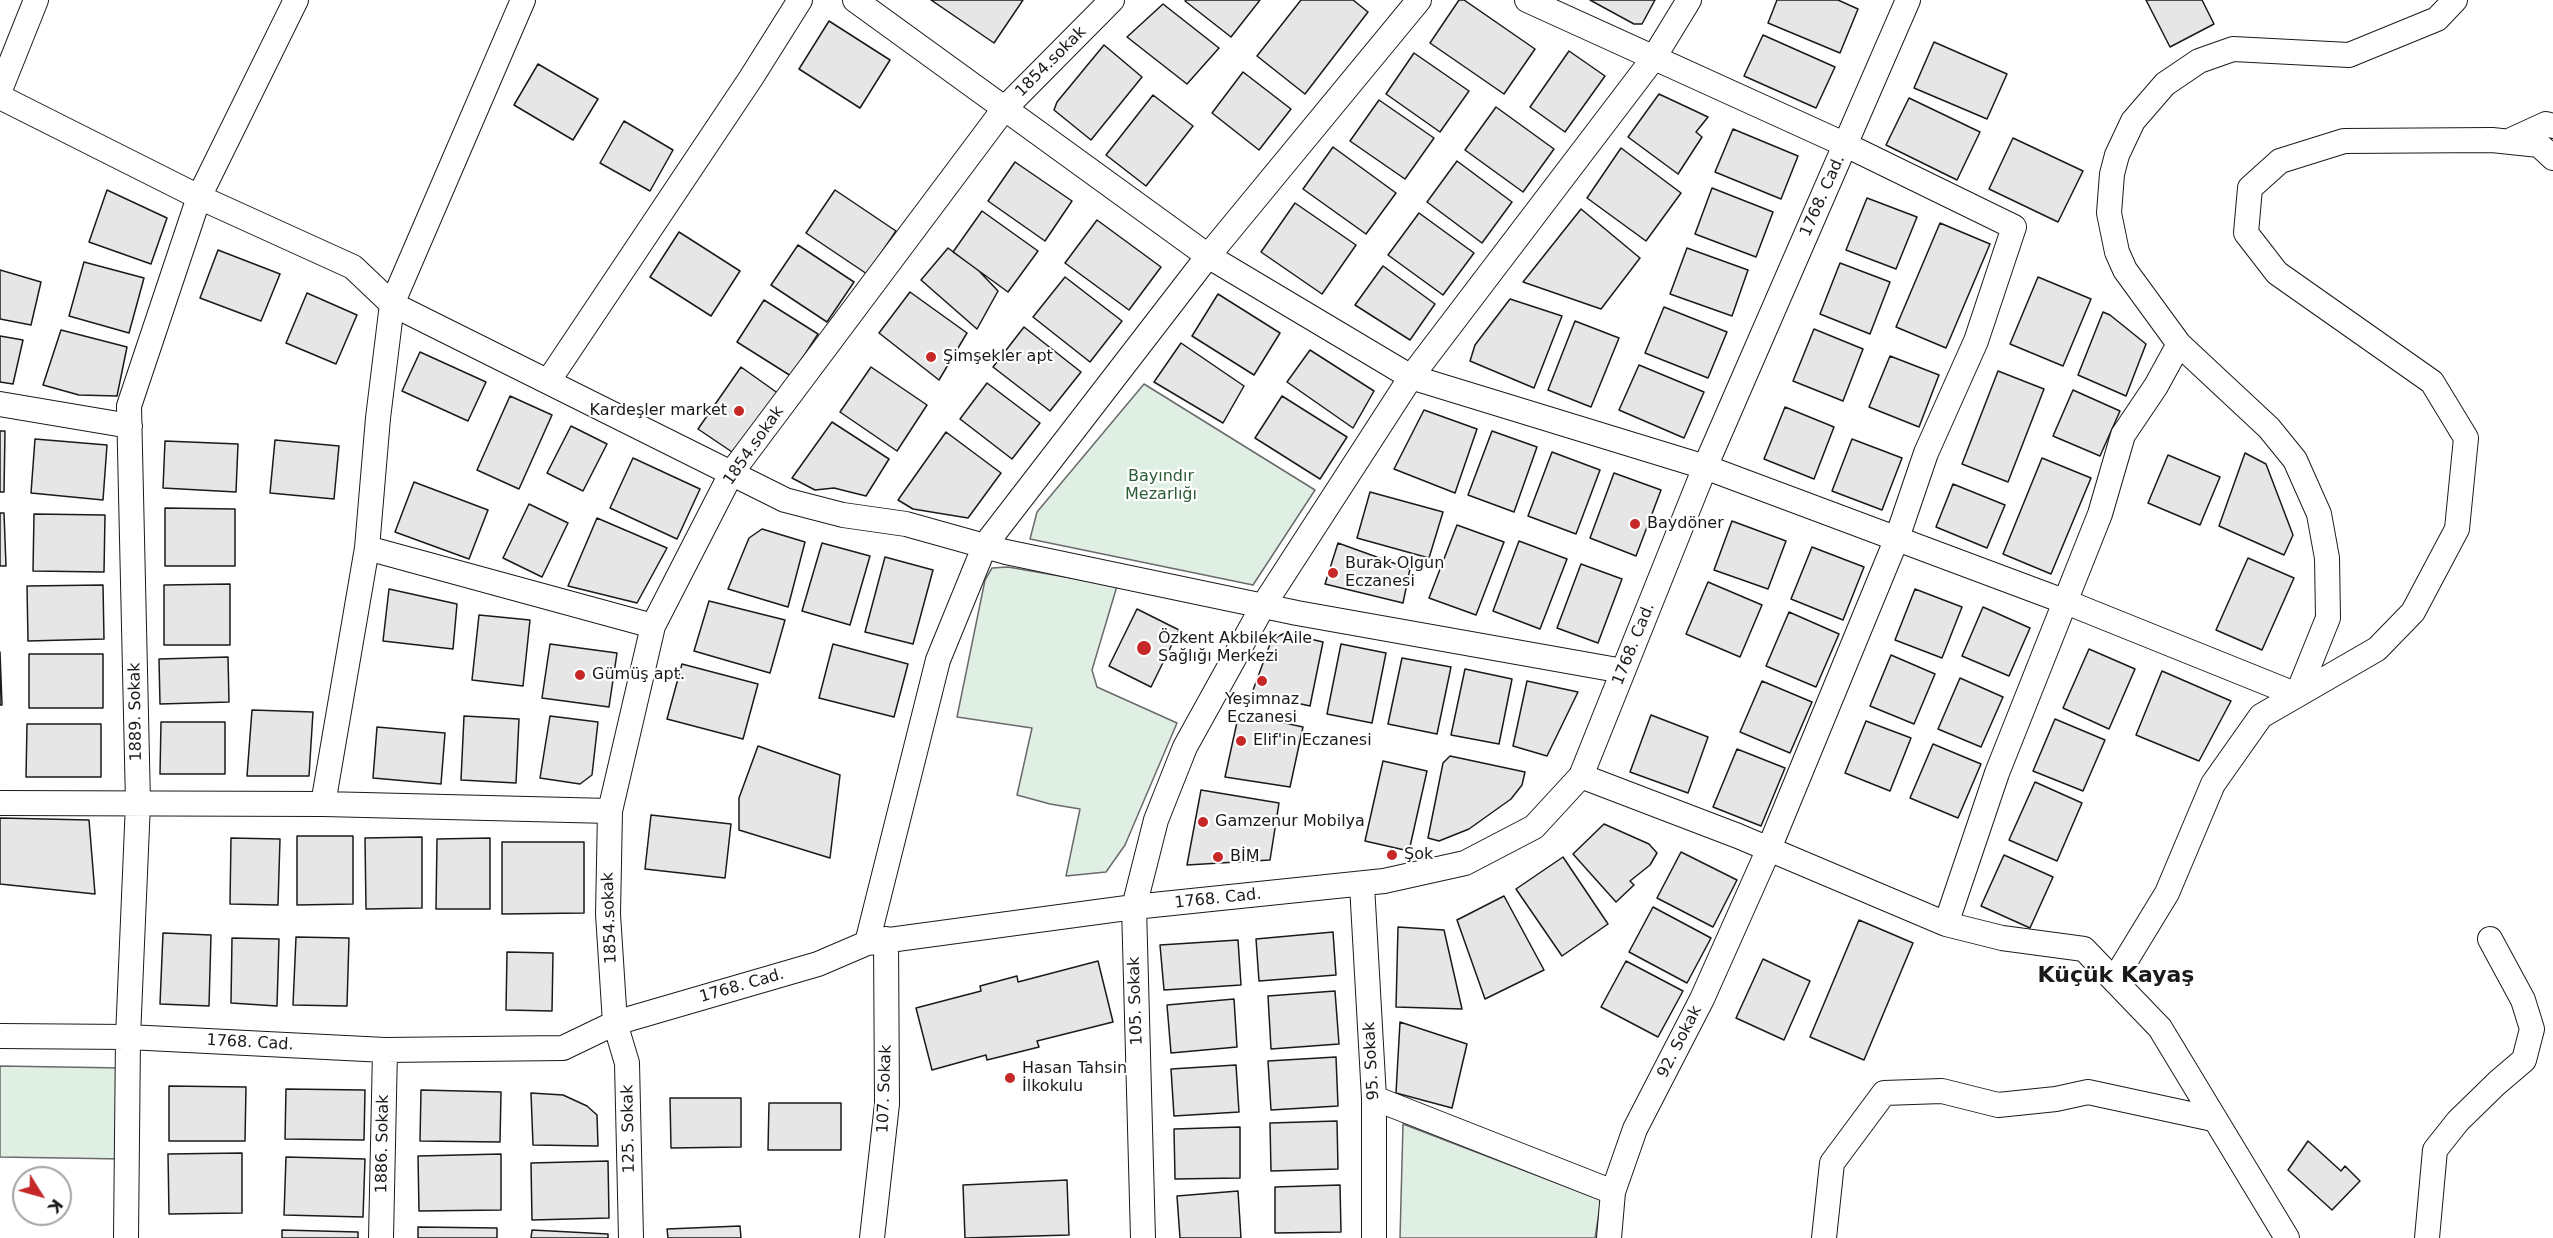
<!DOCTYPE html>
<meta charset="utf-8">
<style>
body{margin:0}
#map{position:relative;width:2553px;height:1238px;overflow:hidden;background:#fff;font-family:"DejaVu Sans",sans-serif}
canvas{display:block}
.north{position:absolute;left:12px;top:1166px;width:60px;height:60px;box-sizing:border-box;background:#fff;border:2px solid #a3a3a3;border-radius:50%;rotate:127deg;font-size:16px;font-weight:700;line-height:24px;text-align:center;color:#1a1a1a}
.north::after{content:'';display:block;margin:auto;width:21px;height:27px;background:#c62828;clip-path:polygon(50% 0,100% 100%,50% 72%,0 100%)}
</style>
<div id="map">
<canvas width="2553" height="1238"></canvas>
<div class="north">K</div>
</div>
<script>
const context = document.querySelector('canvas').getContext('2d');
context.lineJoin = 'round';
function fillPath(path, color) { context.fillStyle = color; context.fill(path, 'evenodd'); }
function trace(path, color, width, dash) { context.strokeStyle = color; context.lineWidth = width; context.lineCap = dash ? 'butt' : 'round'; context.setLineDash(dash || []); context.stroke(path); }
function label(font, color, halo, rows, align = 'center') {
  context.font = font + ' "DejaVu Sans",sans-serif'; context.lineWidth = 4.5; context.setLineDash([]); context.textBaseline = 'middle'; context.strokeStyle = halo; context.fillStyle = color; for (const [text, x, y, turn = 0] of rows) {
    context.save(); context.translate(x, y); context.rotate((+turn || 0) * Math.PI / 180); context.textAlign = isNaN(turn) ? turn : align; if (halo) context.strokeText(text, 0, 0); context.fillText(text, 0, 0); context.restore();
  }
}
const green = new Path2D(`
 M1144 384 1315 490 1253 585 1030 539 1037 512Z
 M1008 567 1117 586 1092 670 1097 687 1177 723 1125 845 1106 872 1066 876 1080 809 1050 804 1017 795 1032 728 957 717 985 580 992 568Z
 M0 1066 123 1068V1159L0 1157Z
 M1403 1124 1601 1200 1595 1238H1400Z`);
fillPath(green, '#e0efe3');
trace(green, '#6a6a6a', 1.5);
const building = new Path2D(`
 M931 0H1023L994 43Z
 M1186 0H1260L1231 37 1185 1Z
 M1301 0H1353L1368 12 1305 94 1257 56Z
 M1459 0H1464L1535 49 1504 94 1430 43Z
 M1590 0H1655L1642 24H1634Z
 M1777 0H1838L1858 9 1840 53 1768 23Z
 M2146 0H2202L2214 24 2170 47Z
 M1163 4 1219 48 1187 84 1127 37Z
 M829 21 890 60 860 108 799 69Z
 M1763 35 1835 67 1816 108 1744 76Z
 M1934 42 2007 74 1987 119 1914 88Z
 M1104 45 1142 77 1091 140 1054 110 1057 102Z
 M1569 51 1605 76 1565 132 1530 107Z
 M1414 53 1469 91 1440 132 1386 94Z
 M538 64 598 99 573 140 514 105Z
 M1243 72 1291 109 1259 150 1212 113Z
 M1659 94 1708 117 1696 132 1702 137 1678 174 1628 137Z
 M1153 95 1193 126 1146 186 1106 155Z
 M1909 98 1980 132 1957 180 1886 145Z
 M1379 100 1434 138 1405 179 1350 141Z
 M1496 107 1554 149 1523 192 1465 150Z
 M624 121 673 150 650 191 600 163Z
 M1733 129 1798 156 1781 199 1715 172Z
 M2013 138 2083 171 2058 222 1989 189Z
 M1333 147 1396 193 1366 234 1303 189Z
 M1621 148 1681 193 1646 241 1587 198Z
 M1457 161 1512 202 1482 243 1427 202Z
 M1015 162 1072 201 1045 241 988 201Z
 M1712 188 1773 212 1756 257 1695 234Z
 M107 190 167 218 151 264 89 242Z
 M835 190 896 231 867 274 806 233Z
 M1867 198 1917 217 1896 269 1846 250Z
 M1295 203 1356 245 1322 294 1261 252Z
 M1581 209 1640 258 1601 309 1523 282Z
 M982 211 1038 251 1008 292 953 252Z
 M1419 213 1474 253 1443 295 1388 255Z
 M1097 220 1161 267 1129 310 1065 263Z
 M1940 223 1990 244 1946 348 1896 327Z
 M679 232 740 271 711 316 650 277Z
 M798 245 854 282 827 322 771 285Z
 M948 248 979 271 998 291 977 329 921 280Z
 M1687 248 1748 270 1732 316 1670 294Z
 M218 250 280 274 261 321 200 298Z
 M84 262 144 278 129 333 69 316Z
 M1840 263 1890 282 1870 334 1820 314Z
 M1383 266 1435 304 1410 340 1355 305Z
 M0 270 41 282 31 325 0 319Z
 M1065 277 1122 321 1090 362 1033 317Z
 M2038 277 2091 299 2063 366 2010 344Z
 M910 292 967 333 939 380 879 333Z
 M307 293 357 315 336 364 286 343Z
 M1218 294 1280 333 1254 375 1192 336Z
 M1510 299 1562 316 1534 388 1470 361 1475 345Z
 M764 300 818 334 791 376 737 342Z
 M1664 307 1727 332 1708 378 1645 353Z
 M2103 312 2110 315 2146 344 2126 396 2078 375Z
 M1575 321 1619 338 1591 407 1548 390Z
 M1024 327 1081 372 1050 411 993 367Z
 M1814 329 1863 349 1843 401 1793 381Z
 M61 330 127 347 117 396 79 395 43 385Z
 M0 336 23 340 13 384 0 382Z
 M1181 343 1244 386 1223 423 1154 382Z
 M1310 350 1374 391 1353 428 1287 382Z
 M420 352 486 382 468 421 402 391Z
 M1890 356 1939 375 1919 427 1869 407Z
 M1639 365 1704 392 1684 438 1619 410Z
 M741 367 779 394 738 456 698 429Z
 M871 367 927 405 897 451 840 412Z
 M1998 371 2044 389 2008 482 1962 464Z
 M987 383 1040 423 1012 459 960 419Z
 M2073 390 2120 411 2100 456 2053 436Z
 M510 396 552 415 519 489 477 470Z
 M1282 396 1347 437 1320 479 1255 438Z
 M1785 407 1834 427 1814 479 1764 459Z
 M1424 410 1477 429 1455 493 1394 469Z
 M832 422 889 459 866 496 834 488 815 490 792 478Z
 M571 426 607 444 583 491 547 473Z
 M0 431H5L4 492H0Z
 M1492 431 1537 447 1514 512 1468 495Z
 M946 432 1001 473 968 518 913 509 898 500Z
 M35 439 107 445 103 500 31 493Z
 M1852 439 1902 458 1882 510 1832 491Z
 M275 440 339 446 334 499 270 493Z
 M165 441 238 444 236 492 163 488Z
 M1552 452 1600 470 1576 534 1528 516Z
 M2245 453 2266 464 2293 535 2284 555 2219 526Z
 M2168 455 2220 477 2200 525 2148 503Z
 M633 458 700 489 677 539 610 508Z
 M2042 458 2091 478 2051 574 2003 554Z
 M1614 473 1661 490 1636 556 1590 538Z
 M414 482 488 510 469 559 395 532Z
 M1953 484 2005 505 1987 548 1936 527Z
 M1370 492 1443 512 1429 558 1357 538Z
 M529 504 568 523 542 577 503 558Z
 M165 508 235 509V566H165Z
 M0 513H4L6 566H0Z
 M34 514 105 515 104 572 33 571Z
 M597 518 667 548 637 603 568 586Z
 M1732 521 1786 541 1768 589 1714 570Z
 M1457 525 1504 542 1476 615 1429 598Z
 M762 529 805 542 788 607 728 589 749 538Z
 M1519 541 1567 559 1540 629 1493 611Z
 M822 543 870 556 850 625 802 611Z
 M1338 543 1410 569 1403 603 1325 584Z
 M1812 547 1864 567 1843 620 1791 599Z
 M885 557 933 570 913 644 865 632Z
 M2248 558 2294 578 2262 650 2216 630Z
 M1581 564 1622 579 1598 643 1557 628Z
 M1708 582 1762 605 1740 657 1686 634Z
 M230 584V645H164V585Z
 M103 585 104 639 28 641 27 586Z
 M389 589 457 604 453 649 383 641Z
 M1915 589 1962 607 1942 658 1895 640Z
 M709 601 785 620 770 673 694 651Z
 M1983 607 2030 628 2009 676 1962 656Z
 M1137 609 1179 630 1151 687 1109 666Z
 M1789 612 1839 634 1816 687 1766 666Z
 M479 615 530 620 523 686 472 680Z
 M1285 633 1323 642 1310 706 1252 693 1270 644 1277 637Z
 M550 644 617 653 609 707 542 698Z
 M833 644 908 664 894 717 819 698Z
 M1341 644 1386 653 1372 723 1327 714Z
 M2089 649 2135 669 2109 729 2063 708Z
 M0 652 2 705H0Z
 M29 654H103V708H29Z
 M1891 655 1935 674 1914 724 1870 706Z
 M228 657 229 702 160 704 159 659Z
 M1402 658 1451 667 1437 734 1388 724Z
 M682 664 758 684 743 739 667 719Z
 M1465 669 1512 679 1499 744 1451 735Z
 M2162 671 2231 701 2199 761 2136 735Z
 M1960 678 2003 697 1981 747 1938 729Z
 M1527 681 1578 692 1547 756 1513 746Z
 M1762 681 1812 702 1790 753 1740 732Z
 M252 710 313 712 309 776H247Z
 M1239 713 1303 727 1290 787 1225 777Z
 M1651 715 1708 737 1688 793 1630 772Z
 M464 716 519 719 516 783 461 780Z
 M550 716 598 722 592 775 580 784 540 778Z
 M2055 719 2105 740 2083 791 2033 771Z
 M1866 721 1911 738 1890 791 1845 773Z
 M161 722H225V774H160Z
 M27 724H101V777H26Z
 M377 727 445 733 441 784 373 778Z
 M1933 744 1981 764 1958 818 1910 798Z
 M758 746 840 775 830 858 739 830V798Z
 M1737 749 1785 768 1761 826 1713 807Z
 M1450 756 1525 772 1522 785 1511 799 1469 829 1439 841 1428 838 1443 763Z
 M1383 761 1427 771 1409 851 1365 841Z
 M2035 782 2082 803 2057 861 2009 840Z
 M1201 790 1279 803 1270 860 1187 865Z
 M651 815 731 824 725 878 645 869Z
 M0 818 89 820 95 894 0 884Z
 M1604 824 1649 844 1657 853 1650 865 1630 881 1634 885 1616 902 1573 854Z
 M297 836H353V904L297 905Z
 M422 837V908L366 909 365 838Z
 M231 838 280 839 278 905 230 904Z
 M490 838V909H436L437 839Z
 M502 842H584V913L502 914Z
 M1681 852 1737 880 1713 927 1657 898Z
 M2004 855 2053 877 2030 928 1981 906Z
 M1563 857 1608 924 1562 956 1516 889Z
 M1504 896 1544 970 1485 999 1457 920Z
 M1653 907 1711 938 1687 983 1629 952Z
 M1859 920 1913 943 1864 1060 1810 1037Z
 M1398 927 1444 930 1462 1009 1396 1007Z
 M1333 932 1336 975 1259 981 1256 939Z
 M163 933 211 935 209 1006 160 1004Z
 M296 937 349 938 347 1006 293 1005Z
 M232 938 279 939 277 1006 231 1003Z
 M1238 940 1241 985 1164 990 1160 945Z
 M507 952 553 953 552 1011 506 1010Z
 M1763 959 1810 981 1784 1040 1736 1018Z
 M1098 961 1113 1022 1037 1041 1039 1047 987 1060 986 1055 932 1070 916 1008 981 991 980 986 1017 976 1018 982Z
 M1626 961 1683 991 1658 1037 1601 1007Z
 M1335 991 1339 1044 1271 1049 1268 996Z
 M1234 999 1237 1047 1171 1053 1167 1005Z
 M1400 1022 1467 1044 1452 1108 1396 1093Z
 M1336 1057 1338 1106 1271 1110 1268 1061Z
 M1236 1065 1239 1112 1174 1116 1171 1069Z
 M169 1086 246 1087 245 1141H169Z
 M286 1089 365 1090 364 1140 285 1139Z
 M421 1090 501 1092 500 1142 420 1141Z
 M531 1093 563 1095 587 1106 597 1115 598 1146 533 1145Z
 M670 1098H741V1147L671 1148Z
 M769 1103H841V1150H768Z
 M1337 1121 1338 1169 1271 1171 1270 1123Z
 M1240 1127V1178L1175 1179 1174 1129Z
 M2308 1141 2341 1171 2345 1166 2360 1181 2332 1210 2288 1170Z
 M242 1153V1213L169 1214 168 1154Z
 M501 1154V1210L419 1211 418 1156Z
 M286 1157 365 1159 363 1217 284 1215Z
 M608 1161 609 1218 532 1220 531 1163Z
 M1067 1180 1069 1235 965 1238 963 1185Z
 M1340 1185 1341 1232 1275 1233V1187Z
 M1238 1191 1241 1238H1180L1177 1196Z
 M740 1226 741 1238H668L667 1229Z
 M418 1227 497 1228V1238H418Z
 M282 1230 358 1232V1238H282Z
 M532 1230 608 1234V1238H531Z`);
fillPath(building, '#e6e6e6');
trace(building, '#1a1a1a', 1.5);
const minor = new Path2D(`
 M855 0 1208 256 1411 377 1705 467 2066 602 2297 695 2328 618 2327 558 2319 514 2295 460 2269 428 2179 344 2125 270 2117 252 2109 213 2112 174 2117 155 2133 121 2165 84 2199 61 2233 49 2349 55 2437 19 2455 0
 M1527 0 1846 145 2014 227 1976 341 1926 453 1897 538 1768 851 1702 999 1635 1129 1613 1192 1609 1238
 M0 90 36 0
 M0 97 199 197 353 267 392 304 785 500 843 515 906 524 1006 552 1297 613 1623 671
 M2509 141 2546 124 2553 126
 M549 380 751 78 800 0
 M0 404 130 426
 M367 548 653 626
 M1581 776 1738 836 1946 924 2002 938 2084 949 2160 1028 2287 1238
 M0 803 323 804 610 811
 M323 804 367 548 378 418 392 304 523 0
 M1362 885 1374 1098V1238
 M1946 924 1997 773 2100 514 2123 435 2156 386 2179 344
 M867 943 938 660 985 545 1208 256 1419 0
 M2114 980 2167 893 2213 784 2261 716 2377 649 2413 612 2457 529 2466 438 2432 382 2277 273 2246 233 2250 188 2280 161 2344 141 2492 140 2539 145 2553 158
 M0 1036 128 1037 385 1050 563 1048 615 1023 818 964 867 943 1134 907 1384 881 1465 863 1534 827 1581 776 1705 467 1908 0
 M1374 1098 1613 1192
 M126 1238 128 1037 138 803 129 406 199 197 296 0
 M381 1238 385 1050
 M631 1238 627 1063 615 1023 608 914 610 811 653 626 732 472 1004 109 1112 0
 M872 1238 887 1104 886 939
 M1143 1238 1134 907 1156 820 1185 747 1263 606 1411 377 1653 59 1689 0
 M1824 1238 1832 1163 1884 1093 1942 1091 1998 1105 2056 1099 2088 1092 2213 1119
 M2427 1238 2435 1150 2458 1121 2497 1083 2524 1060 2532 1029 2523 1000 2490 939`);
trace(minor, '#1a1a1a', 26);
trace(minor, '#fff', 24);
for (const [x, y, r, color] of [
 [931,357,6,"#c62828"],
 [739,411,6,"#c62828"],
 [1635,524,6,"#c62828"],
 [1333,573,6,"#c62828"],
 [1144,648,8,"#c62828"],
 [580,675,6,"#c62828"],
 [1262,681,6,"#c62828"],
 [1241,741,6,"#c62828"],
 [1203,822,6,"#c62828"],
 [1392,855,6,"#c62828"],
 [1218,857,6,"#c62828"],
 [1010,1078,6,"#c62828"]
]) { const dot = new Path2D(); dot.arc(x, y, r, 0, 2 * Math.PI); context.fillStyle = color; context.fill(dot); trace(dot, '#fff', 2); }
label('16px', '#1a1a1a', '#fff', [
 ["1854.sokak",1051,62,-45],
 ["1768. Cad.",1823,196,-66],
 ["1854.sokak",754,446,-55],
 ["1768. Cad.",1634,644,-68],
 ["1889. Sokak",136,712,-91],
 ["1768. Cad.",1218,899,-6],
 ["1854.sokak",610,918,-92],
 ["1768. Cad.",742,986,-16],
 ["105. Sokak",1136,1001,-92],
 ["92. Sokak",1680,1042,-63],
 ["1768. Cad.",250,1043,3],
 ["95. Sokak",1372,1061,-93],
 ["107. Sokak",885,1089,-88],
 ["125. Sokak",629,1129,-91],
 ["1886. Sokak",383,1144,-89]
]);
label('16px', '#1a1a1a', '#fff', [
 ["Şimşekler apt",943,357],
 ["Kardeşler market",727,411,"right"],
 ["Baydöner",1647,524],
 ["Burak Olgun",1345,564],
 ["Eczanesi",1345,582],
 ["Özkent Akbilek Aile",1158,639],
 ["Sağlığı Merkezi",1158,657],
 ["Gümüş apt.",592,675],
 ["Yeşimnaz",1262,700,"center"],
 ["Eczanesi",1262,718,"center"],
 ["Elif'in Eczanesi",1253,741],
 ["Gamzenur Mobilya",1215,822],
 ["Şok",1404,855],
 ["BİM",1230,857],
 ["Hasan Tahsin",1022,1069],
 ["İlkokulu",1022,1087]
], 'left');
label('16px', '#2b5a34', '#fff', [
 ["Bayındır",1161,477],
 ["Mezarlığı",1161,495]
]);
label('bold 22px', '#1a1a1a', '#fff', [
 ["Küçük Kayaş",2116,976]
]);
</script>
